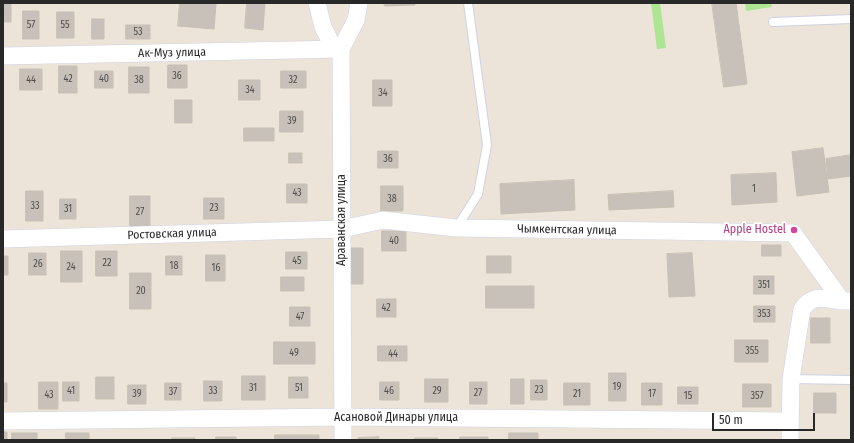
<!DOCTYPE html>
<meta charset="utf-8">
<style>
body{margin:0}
#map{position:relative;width:854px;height:443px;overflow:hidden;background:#ece4d9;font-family:"Fira Sans Condensed",sans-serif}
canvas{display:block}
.frame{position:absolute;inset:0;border:4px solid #282828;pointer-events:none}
.scale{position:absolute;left:712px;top:413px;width:103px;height:18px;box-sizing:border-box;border:2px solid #282828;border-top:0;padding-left:5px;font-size:12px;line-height:14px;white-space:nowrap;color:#282828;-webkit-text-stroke:3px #fff;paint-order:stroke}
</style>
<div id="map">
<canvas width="854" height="443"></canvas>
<div class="frame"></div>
<div class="scale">50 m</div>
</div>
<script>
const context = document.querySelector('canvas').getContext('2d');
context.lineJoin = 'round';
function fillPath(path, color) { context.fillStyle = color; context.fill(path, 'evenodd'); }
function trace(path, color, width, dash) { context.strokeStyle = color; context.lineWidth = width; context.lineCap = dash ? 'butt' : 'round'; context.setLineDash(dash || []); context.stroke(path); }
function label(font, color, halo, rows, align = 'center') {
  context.font = font + ' "Fira Sans Condensed",sans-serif'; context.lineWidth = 3.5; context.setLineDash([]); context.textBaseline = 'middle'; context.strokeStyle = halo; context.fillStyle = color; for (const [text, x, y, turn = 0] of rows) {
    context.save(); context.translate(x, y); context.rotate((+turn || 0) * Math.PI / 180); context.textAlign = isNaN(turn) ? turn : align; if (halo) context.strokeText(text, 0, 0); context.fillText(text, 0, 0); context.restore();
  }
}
fillPath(new Path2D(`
 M651 3H660L666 48 657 49Z
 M745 3H771L772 7 746 11Z`), '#ade592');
const building = new Path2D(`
 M3 3H11V22H3Z
 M180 3 216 4 214 29 178 26Z
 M247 3H265L263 30 245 28Z
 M384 3H415V5L385 6Z
 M712 3H736L747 84 724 87Z
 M23 11H39V39H23Z
 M57 12H74V38H57Z
 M92 19H104V39H92Z
 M126 25H150V39H126Z
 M168 65H187V88H168Z
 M59 66H77V93H59Z
 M129 67H149V93H129Z
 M20 69H42V90H20Z
 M95 71H113V88H95Z
 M281 71H306V88H281Z
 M239 80H260V100H239Z
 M373 80H392V106H373Z
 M175 100H192V123H175Z
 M280 111H303V132H280Z
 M244 128H274V141H244Z
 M823 148 829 192 797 196 792 152Z
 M378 151H398V168H378Z
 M289 153H302V163H289Z
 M851 155V176L828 179 826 159Z
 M776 173 777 202 732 205 731 175Z
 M574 180 575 210 501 214 500 184Z
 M287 184H307V203H287Z
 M381 186H403V211H381Z
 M26 191H43V221H26Z
 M673 191 674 207 609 210 608 195Z
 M130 196H150V227H130Z
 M204 198H224V219H204Z
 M60 199H76V219H60Z
 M382 231H406V251H382Z
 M762 245H781V256H762Z
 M348 248H363V284H348Z
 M61 251H82V282H61Z
 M96 251H117V276H96Z
 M286 252H307V269H286Z
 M29 253H46V275H29Z
 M692 253 695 296 669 297 667 254Z
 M206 255H225V281H206Z
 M3 256H8V275H3Z
 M166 256H182V275H166Z
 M487 256H511V273H487Z
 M130 273H151V309H130Z
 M754 276H774V294H754Z
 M281 277H304V291H281Z
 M486 286H534V308H486Z
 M377 299H396V317H377Z
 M754 306H775V322H754Z
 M290 307H310V326H290Z
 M811 318H830V343H811Z
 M735 340H768V362H735Z
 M274 342H315V364H274Z
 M378 346H407V361H378Z
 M609 373H626V401H609Z
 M242 376H265V400H242Z
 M96 377H114V399H96Z
 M289 377H308V398H289Z
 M425 379H448V402H425Z
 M511 379H524V404H511Z
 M531 380H547V400H531Z
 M204 381H222V401H204Z
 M39 382H58V409H39Z
 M63 382H79V401H63Z
 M380 382H399V400H380Z
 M470 382H487V404H470Z
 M3 383H7V402H3Z
 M165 383H181V400H165Z
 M564 383H590V405H564Z
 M642 383H662V405H642Z
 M743 384H771V407H743Z
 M128 385H146V404H128Z
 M678 387H698V404H678Z
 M814 393H836V413H814Z
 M3 432H7V440H3Z
 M12 433H37V440H12Z
 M66 433H89V440H66Z
 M509 433H538V440H509Z
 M275 435H319V440H275Z
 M216 437H236V440H216Z
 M379 437V440H358V438Z
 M460 437H488V440H460Z
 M172 438H195V440H172Z
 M415 438H438V440H415Z`);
fillPath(building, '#c7c1b9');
trace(building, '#c7c0b3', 1);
const service = new Path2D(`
 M773 22 851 19
 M457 227 478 194 487 145 468 3
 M791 379 851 380`);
const minor = new Path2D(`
 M317 3 323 27 334 49
 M3 56 341 49
 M3 239 342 229 383 220 456 228 793 233 842 301H851
 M3 421 343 417 790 421
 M343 440 341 49 356 20 359 3
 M790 440 791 379 802 309C814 293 824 299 842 301`);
trace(service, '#ced2e2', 10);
trace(minor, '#ced2e2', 18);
trace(service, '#fff', 8);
trace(minor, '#fff', 17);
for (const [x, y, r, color] of [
 [794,230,4,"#d1479c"]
]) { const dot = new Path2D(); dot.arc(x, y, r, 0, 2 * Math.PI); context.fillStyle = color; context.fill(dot); trace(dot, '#fff', 1.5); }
label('10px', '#504e4c', null, [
 ["57",31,25],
 ["55",65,25],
 ["53",138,32],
 ["36",177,76],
 ["42",68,79],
 ["40",104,79],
 ["44",31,80],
 ["38",139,80],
 ["32",293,80],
 ["34",250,90],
 ["34",383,93],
 ["39",292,121],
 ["36",388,159],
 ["1",754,189],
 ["43",297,193],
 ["38",392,199],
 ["33",35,206],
 ["23",214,208],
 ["31",68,209],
 ["27",140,212],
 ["40",394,241],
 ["45",297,261],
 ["22",107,263],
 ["26",38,264],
 ["18",174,266],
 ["24",71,267],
 ["16",216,268],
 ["351",764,285],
 ["20",141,291],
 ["42",386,308],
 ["353",764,314],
 ["47",300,317],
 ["355",752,351],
 ["49",294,353],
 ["44",393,354],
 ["19",617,387],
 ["31",253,388],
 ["51",299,388],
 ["23",539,390],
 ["41",71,391],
 ["33",213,391],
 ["46",389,391],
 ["29",437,391],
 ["37",173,392],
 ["27",478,393],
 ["39",137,394],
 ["21",577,394],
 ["17",652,394],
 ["43",49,395],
 ["15",688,396],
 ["357",757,396]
]);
label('12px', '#282828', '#fff', [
 ["Ак-Муз улица",172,53,-1],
 ["Араванская улица",342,220,-90],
 ["Чымкентская улица",567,230,1],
 ["Ростовская улица",172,234,-2],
 ["Асановой Динары улица",396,418]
]);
label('12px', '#b23c85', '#fff', [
 ["Apple Hostel",786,230]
], 'right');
</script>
